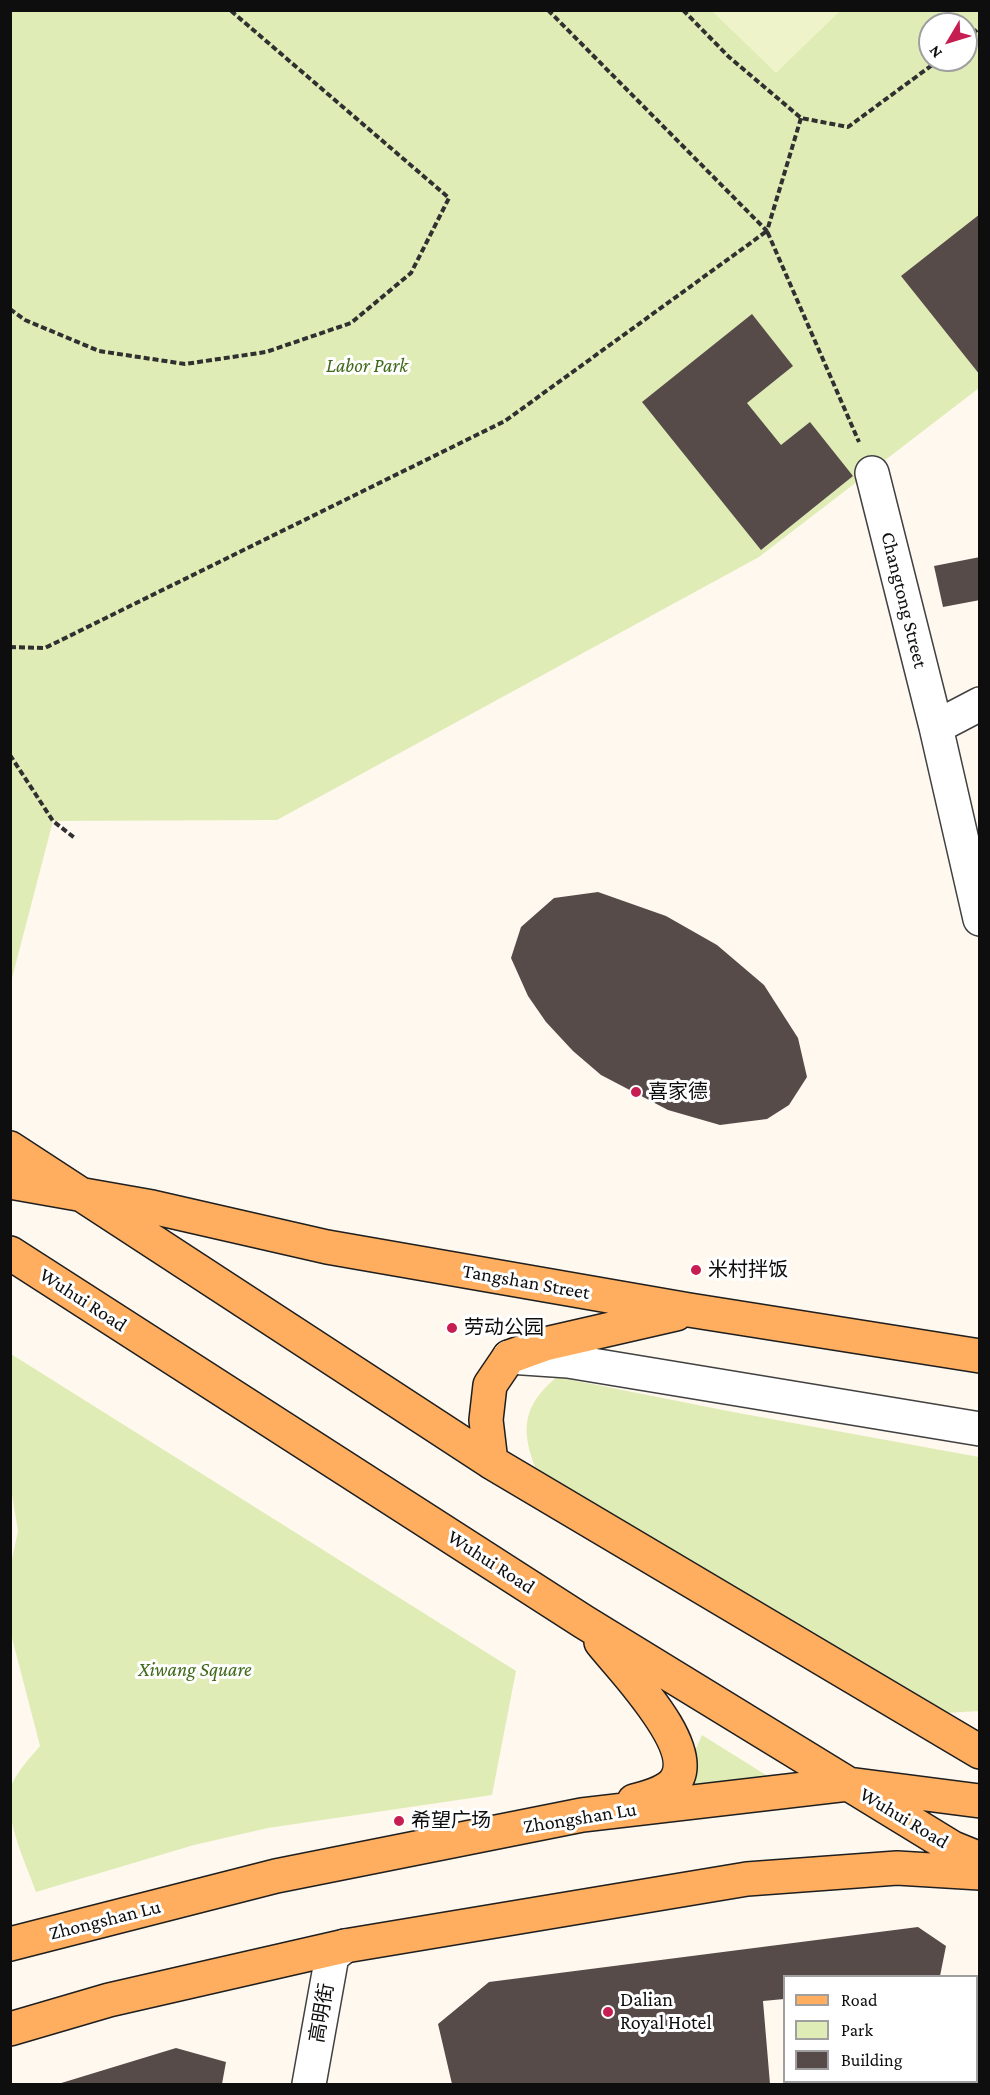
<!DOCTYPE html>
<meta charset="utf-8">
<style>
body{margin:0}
#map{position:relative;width:990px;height:2095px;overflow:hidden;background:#fff8ef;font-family:"Crimson Pro",serif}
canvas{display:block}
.frame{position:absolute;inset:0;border:12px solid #0e0e0e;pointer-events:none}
.legend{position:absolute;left:783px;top:1975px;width:195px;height:108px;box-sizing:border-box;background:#fff;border:2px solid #9f9f9f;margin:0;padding:8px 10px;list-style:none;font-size:18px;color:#0e0e0e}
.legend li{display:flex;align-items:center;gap:12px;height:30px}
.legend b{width:30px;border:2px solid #9f9f9f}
.north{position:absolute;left:918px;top:12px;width:60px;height:60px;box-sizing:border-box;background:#fff;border:2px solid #9f9f9f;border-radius:50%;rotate:232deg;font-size:16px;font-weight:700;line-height:24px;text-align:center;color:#0e0e0e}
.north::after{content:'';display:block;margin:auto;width:21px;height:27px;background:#c61e53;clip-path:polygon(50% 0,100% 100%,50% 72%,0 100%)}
</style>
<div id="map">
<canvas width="990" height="2095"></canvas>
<div class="frame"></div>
<ul class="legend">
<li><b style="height:8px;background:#ffae5f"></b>Road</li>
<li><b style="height:16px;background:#e0ecb6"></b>Park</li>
<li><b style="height:16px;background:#574b4a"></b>Building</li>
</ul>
<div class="north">N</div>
</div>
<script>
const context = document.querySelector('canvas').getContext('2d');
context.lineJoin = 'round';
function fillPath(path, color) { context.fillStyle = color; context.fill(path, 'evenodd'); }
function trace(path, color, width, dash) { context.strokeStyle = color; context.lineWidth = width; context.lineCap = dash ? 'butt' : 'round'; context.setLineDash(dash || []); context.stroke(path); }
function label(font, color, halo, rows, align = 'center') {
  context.font = font + ' "Crimson Pro","Noto Sans SC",serif'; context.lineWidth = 6; context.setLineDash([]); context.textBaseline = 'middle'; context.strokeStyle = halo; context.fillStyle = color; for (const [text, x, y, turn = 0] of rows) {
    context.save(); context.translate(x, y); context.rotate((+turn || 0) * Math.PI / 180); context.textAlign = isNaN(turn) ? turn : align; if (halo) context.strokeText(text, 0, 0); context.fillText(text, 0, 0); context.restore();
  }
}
fillPath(new Path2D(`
 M11 11H979V388L759 557 277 820 53 821 11 982ZM930 24H966V60H930Z
 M11 1354 516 1671 492 1795 268 1828 194 1845 36 1892C27 1866 0 1810 12 1784 19 1769 30 1758 40 1746L11 1634V1564L18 1531 10 1483Z
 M557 1377 733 1412 979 1457V1711L947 1713 785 1626 535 1467C520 1428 524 1404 557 1377Z
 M702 1735 774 1780 692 1794 694 1753Z`), '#e0ecb6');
fillPath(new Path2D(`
 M712 11H840L776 73Z`), '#eff3c9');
fillPath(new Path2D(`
 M980 214V375L901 276Z
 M752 314 793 366 747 403 781 445 810 422 853 476 761 550 642 402Z
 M980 557V600L943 607 934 566Z
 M598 892 666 916 717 945 764 985 798 1038 807 1077 789 1105 767 1119 720 1125 668 1110 601 1075 573 1051 546 1022 528 996 511 958 521 927 554 898Z
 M918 1927 946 1946 940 1976H784V1999L763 2001 770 2084H452L438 2024 489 1982Z
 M176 2048 226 2062 222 2084H58Z
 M851 2082H919L918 2084H850Z`), '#574b4a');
const minor = new Path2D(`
 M872 473 936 727
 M980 704 936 727 980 919
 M509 1357 568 1361 980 1429
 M309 2084 332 1956 345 1946`);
const major = new Path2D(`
 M10 1148 491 1462 980 1752
 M10 1182 152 1207 327 1247 689 1310 980 1356
 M10 1253 584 1622 953 1848 980 1859
 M491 1462 486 1420 490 1385 509 1357 545 1344 676 1314
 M601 1642C621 1668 706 1752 672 1785 662 1794 646 1798 634 1801
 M10 1944 276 1876 582 1815 848 1784 980 1801
 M10 2029 109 2000 345 1946 747 1879 897 1868 980 1873`);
trace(minor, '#414141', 36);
trace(major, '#1f1f1f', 36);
trace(new Path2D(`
 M548 10 767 231 801 118
 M683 10 729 57 801 118 848 127 939 60
 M966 40 980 27
 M10 309 25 320 99 351 185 364 266 352 351 323 411 273 449 198 230 10
 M10 647 45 648 505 421 767 231 859 442
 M10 755 53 821 76 839`), '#303030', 4, [6, 3]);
trace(minor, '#fff', 33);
trace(major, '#ffae5f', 33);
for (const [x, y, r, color] of [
 [636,1092,6,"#c61e53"],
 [696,1270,6,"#c61e53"],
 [452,1328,6,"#c61e53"],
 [399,1821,6,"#c61e53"],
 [608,2012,6,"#c61e53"]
]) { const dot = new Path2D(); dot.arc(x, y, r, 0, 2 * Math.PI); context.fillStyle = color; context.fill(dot); trace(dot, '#fff', 2); }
label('italic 20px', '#406a1a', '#fff', [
 ["Labor Park",367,366],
 ["Xiwang Square",195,1670]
]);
label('20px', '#0e0e0e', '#fff', [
 ["Changtong Street",904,600,76],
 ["Tangshan Street",526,1282,10],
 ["Wuhui Road",83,1300,33],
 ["Wuhui Road",491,1562,33],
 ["Zhongshan Lu",580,1818,-9],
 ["Wuhui Road",904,1818,31],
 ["Zhongshan Lu",105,1920,-14],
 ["高明街",322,2013,-80]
]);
label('20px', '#0e0e0e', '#fff', [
 ["喜家德",648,1092],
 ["米村拌饭",708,1270],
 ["劳动公园",464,1328],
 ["希望广场",411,1821],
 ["Dalian",620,2000],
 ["Royal Hotel",620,2023]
], 'left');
</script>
